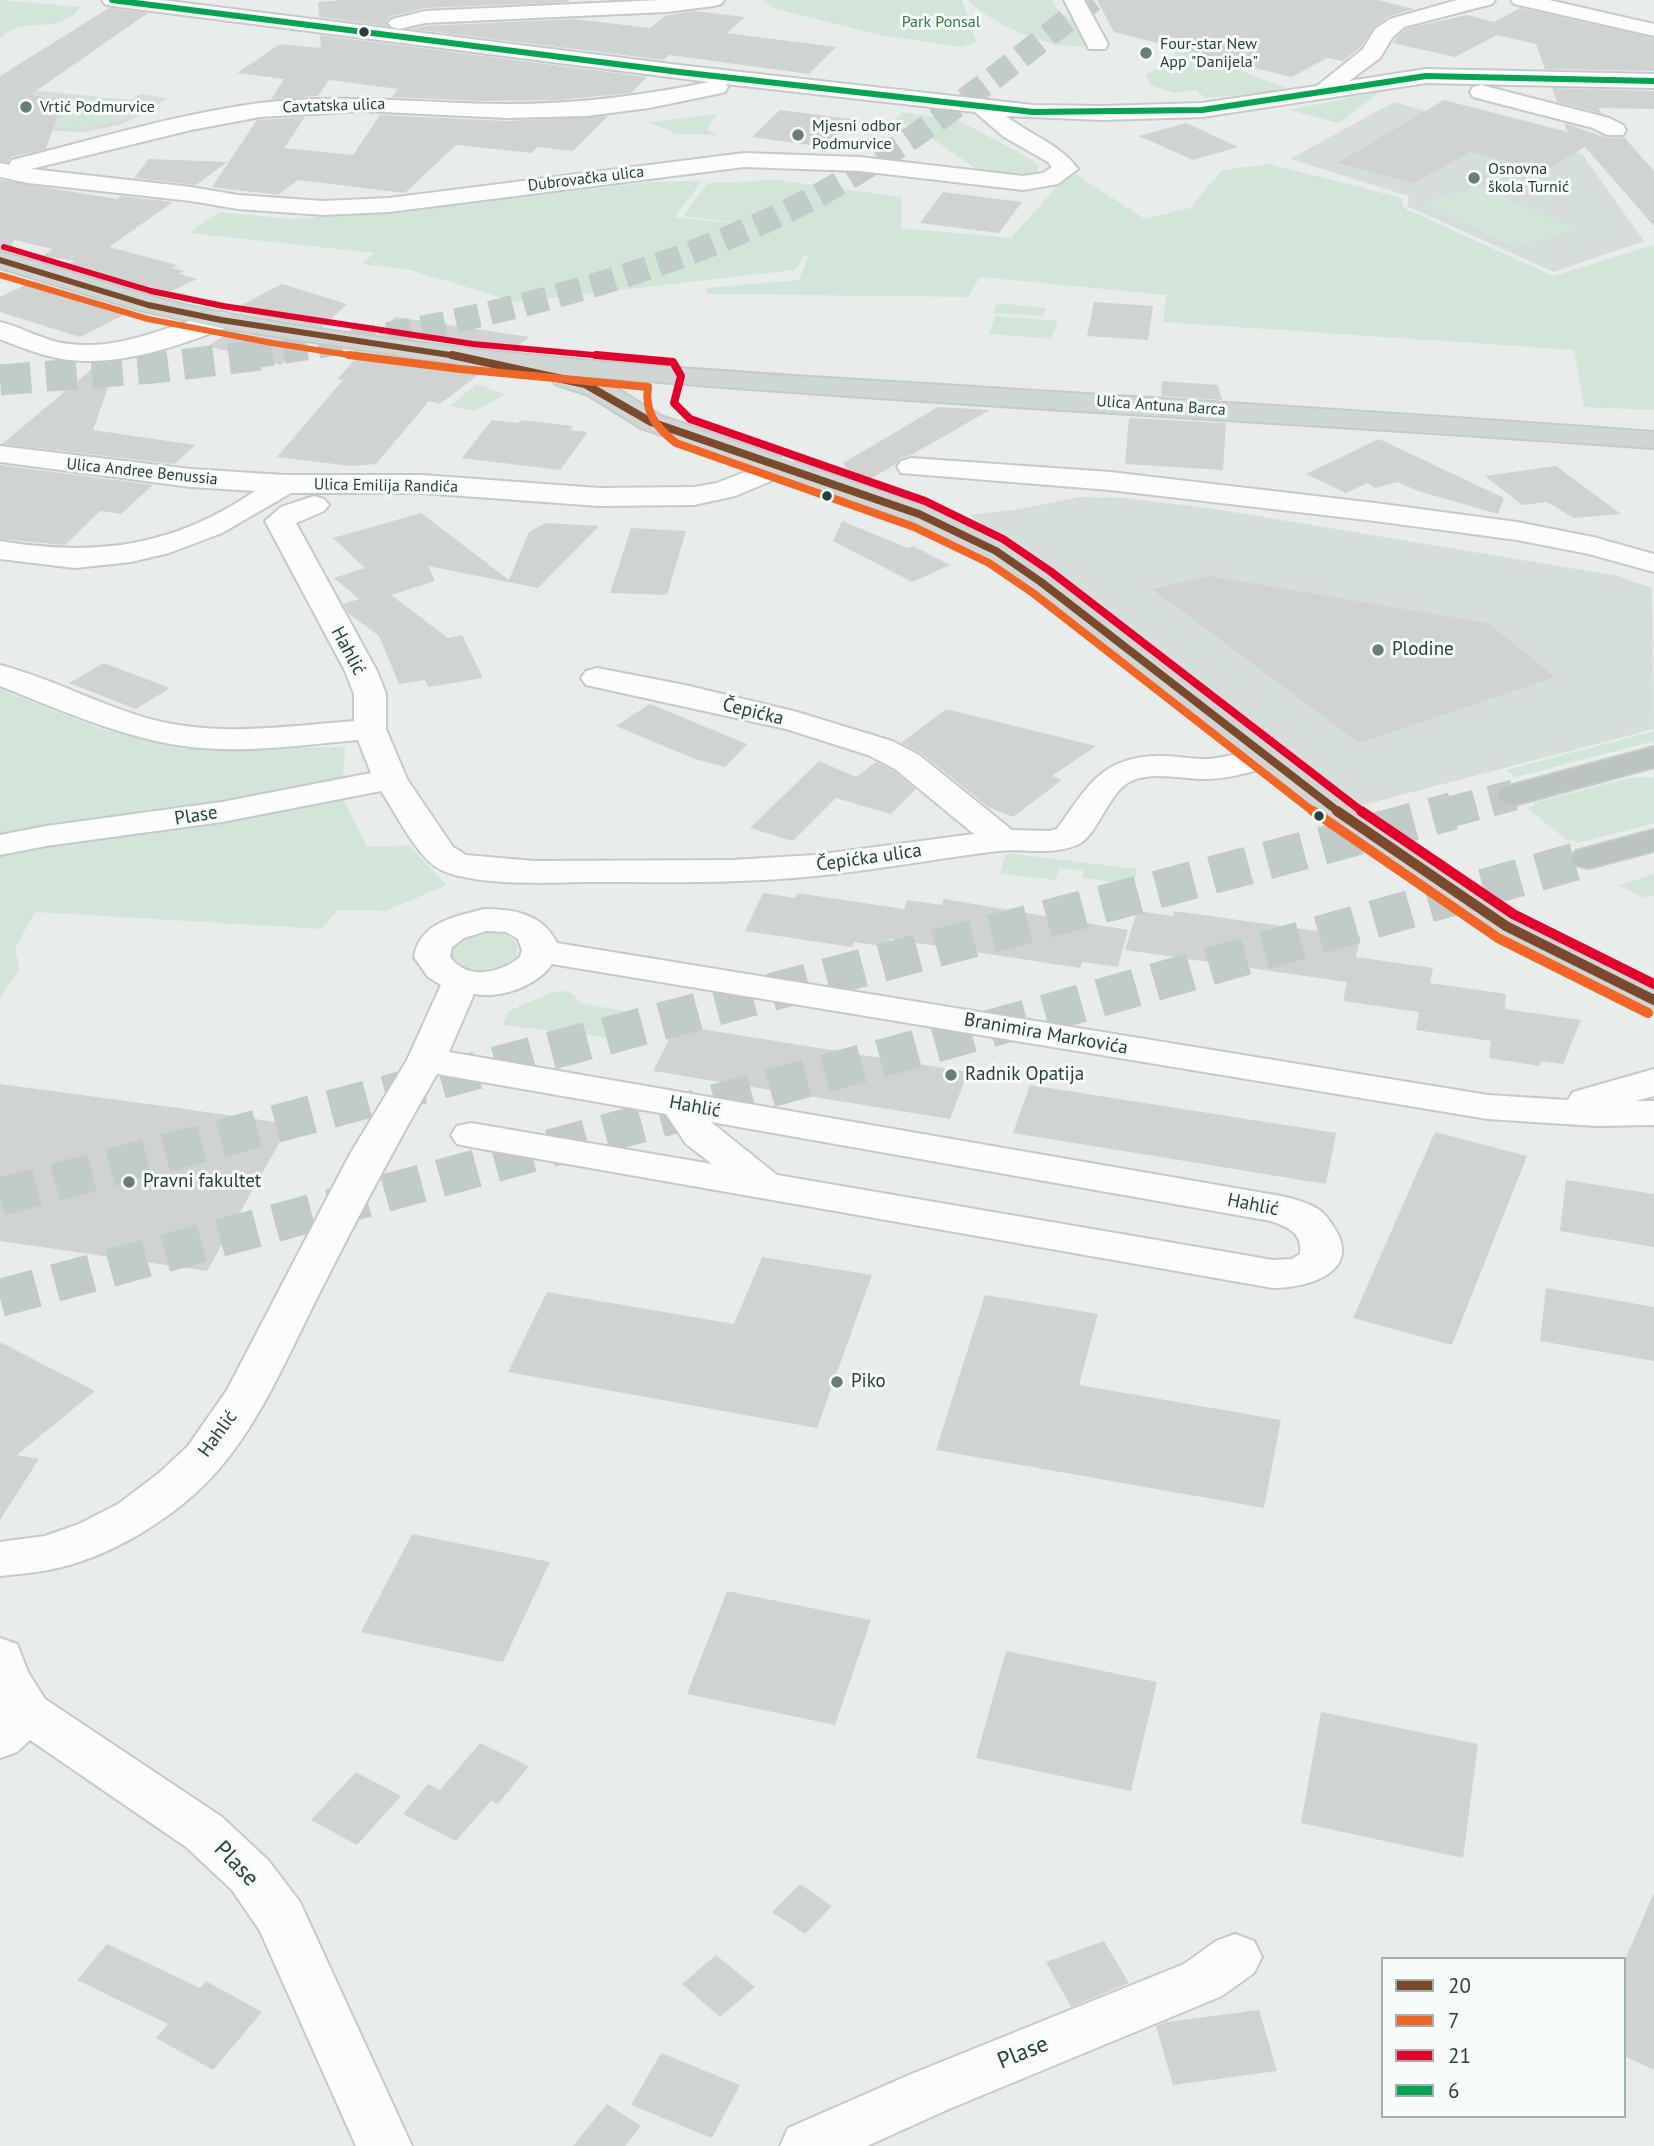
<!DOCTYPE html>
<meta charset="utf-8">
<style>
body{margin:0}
#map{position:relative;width:1654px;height:2146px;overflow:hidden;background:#e8edeb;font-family:"PT Sans",sans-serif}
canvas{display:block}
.legend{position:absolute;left:1381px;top:1957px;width:245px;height:161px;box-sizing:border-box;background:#f7fbf9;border:2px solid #a3b1ad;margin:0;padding:9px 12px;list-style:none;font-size:21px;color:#24423a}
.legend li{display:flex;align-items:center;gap:14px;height:35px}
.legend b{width:35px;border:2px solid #a3b1ad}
</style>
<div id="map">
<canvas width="1654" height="2146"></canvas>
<ul class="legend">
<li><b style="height:9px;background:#7a4b2a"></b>20</li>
<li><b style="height:9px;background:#f26522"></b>7</li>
<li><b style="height:9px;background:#e4002b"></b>21</li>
<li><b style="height:9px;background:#00a651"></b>6</li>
</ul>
</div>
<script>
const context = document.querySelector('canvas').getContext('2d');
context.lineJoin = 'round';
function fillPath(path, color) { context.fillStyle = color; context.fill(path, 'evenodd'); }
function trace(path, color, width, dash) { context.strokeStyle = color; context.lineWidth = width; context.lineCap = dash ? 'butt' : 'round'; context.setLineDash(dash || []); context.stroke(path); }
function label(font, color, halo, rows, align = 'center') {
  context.font = font + ' "PT Sans",sans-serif'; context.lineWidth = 6; context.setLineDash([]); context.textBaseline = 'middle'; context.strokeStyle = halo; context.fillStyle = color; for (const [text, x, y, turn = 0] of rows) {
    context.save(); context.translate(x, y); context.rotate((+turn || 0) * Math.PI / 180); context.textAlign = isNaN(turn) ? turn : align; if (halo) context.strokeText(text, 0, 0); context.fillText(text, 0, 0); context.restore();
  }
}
fillPath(new Path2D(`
 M0 87 131 100 140 94 167 98 142 115 119 125 85 132 29 130Z
 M1394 102 1582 154 1644 241 1554 272 1407 206 1409 196 1290 159Z
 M1080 497 1124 498 1215 509 1618 576 1652 588 1654 729 1359 806 970 515 1020 509Z`), '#d6dedb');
fillPath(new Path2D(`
 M0 0 80 7C68 29 39 23 19 27 12 28 6 34 0 38Z
 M763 0H962L976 42 962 47 879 35 773 8Z
 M968 0H1052L1057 10 1081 26 1085 47C1047 48 996 27 968 0Z
 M1174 41 1212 49V60L1287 88 1258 94 1205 98 1196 90 1175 93 1152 86 1145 74 1175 61Z
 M1382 91 1338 123 1289 110Z
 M69 98 141 107C113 128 82 128 48 127L66 114 51 111Z
 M902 112 960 121 1029 158 1039 165 1037 173 1025 177 981 172 914 126 893 123Z
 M719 114 710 123 708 130 718 135 676 134 649 122Z
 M1270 164 1401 198 1404 208 1553 276 1654 245V410L1584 407 1574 350 1163 322 1166 295 980 277 968 297 707 294 706 288 799 280 808 256 805 255 795 270 516 302 410 270 362 264 374 253 189 233 219 212 293 219 399 211 651 182 702 181 675 217 754 225 683 216 708 183 777 180 902 197 901 228 1011 238 1060 183 1074 173 1145 219 1190 208 1222 170Z
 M1479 186 1575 230 1515 247 1421 203Z
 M997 303 1046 308 1043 316 993 313Z
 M995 316 1058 321 1051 339 989 334Z
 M476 384 506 394 475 411 450 406Z
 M0 689 101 729 183 749 345 747 342 797 367 847 409 845 446 885 386 911 338 910 322 929 35 912 15 948 20 970 0 997Z
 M1654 731V741L1516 777 1506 770Z
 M1644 777 1654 778V823L1577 843 1573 839 1568 841 1527 808 1535 806 1533 803 1629 778Z
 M1006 853 1137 869 1134 884 1082 878 1084 871 1059 868 1056 880 1000 874Z
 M1654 874V895L1645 898 1619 885Z
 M482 931C496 932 507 933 517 943V957C500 974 463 980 449 956 451 938 467 936 482 931Z
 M565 991 574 995 579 1003 629 1012 614 1038 502 1025 509 1011 552 992Z`), '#d1e6d8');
fillPath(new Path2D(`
 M343 0H569V2L425 8 391 16 386 21 387 26 319 17 318 2Z
 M1097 0H1377L1414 9 1389 16 1374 27 1361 47 1343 61 1327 58 1291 77 1114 32Z
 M109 8 148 13 30 95 64 99 44 112 58 114 46 149 11 157 8 162 0 161V76Z
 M1520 8 1654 38V71L1545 69 1536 44 1497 35 1455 57 1392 43 1405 29 1467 15 1494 22Z
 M694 11 745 17 727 33 836 47 809 74 669 55 664 60 412 29 425 26 574 19 650 28 666 15Z
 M320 35 647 77 631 93 559 100 478 101 392 97 398 89 329 80 318 96 271 99 284 79 237 73 280 44 321 48Z
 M1552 88 1654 91V109L1598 108 1603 114 1557 102Z
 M1444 100 1568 132 1564 123 1607 138 1624 137 1654 171V226L1585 147 1545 171 1471 152 1413 183 1337 163Z
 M780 110 851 119 824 147 752 137Z
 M380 115 507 121 608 116 573 151 537 147 532 153 456 145 405 193 298 180 278 195 212 187 257 120 305 117 284 148 353 155Z
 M1186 123 1238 147 1193 160 1139 136Z
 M149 159 227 162 196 185 134 178Z
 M0 180 117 199 120 196 173 202 109 247 177 265 172 268 184 271 179 274 197 279 161 296 63 267 75 261 42 256 53 249 14 240 10 252 0 250Z
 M943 192 1022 202 999 233 920 223Z
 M34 281 132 311 80 337 0 312V297Z
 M282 284 347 304 322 327 255 316 257 314 234 309Z
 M1094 302 1153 306 1148 340 1087 336Z
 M395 317 530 337 511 350 378 335Z
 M230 332 304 343 281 365 208 346Z
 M362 352 485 370 440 404 429 401 376 464 351 466 277 457 343 380 337 379Z
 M117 362 93 430 195 445 175 464 2 444 99 363Z
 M1162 381 1218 385 1222 400 1161 396Z
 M938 407 990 410 911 455 900 458 896 464 863 483 853 479 843 463Z
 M1129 418 1226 423 1223 470 1125 464Z
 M492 420 518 423 521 420 573 426 570 430 588 432 560 470 462 458Z
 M1379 439 1504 498 1498 514 1418 491 1398 482 1375 488 1367 483 1346 493 1306 474Z
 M0 465 153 485 121 514 100 511 65 545 0 539Z
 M1556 466 1621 514 1574 518 1547 502 1522 505 1485 476Z
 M421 513 509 580 529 532 546 523 599 526 538 588 428 566 435 581 391 595 448 638 462 635 483 678 428 687 425 680 399 684 379 636 348 613 343 604 359 599 334 578 365 568 333 538Z
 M842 521 908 548 913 546 950 565 912 582 833 541Z
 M631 528 686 531 667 595 610 593Z
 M1209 576 1488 623 1555 677 1359 743 1152 589Z
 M104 663 170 688 136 709 69 683Z
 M650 704 747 744 725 767 695 759 616 726Z
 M946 709 1096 746 1052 776 1062 780 1013 817 988 807 921 753 901 743Z
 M819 761 856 777 854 779 876 762 894 771 916 789 891 814 836 798 793 841 750 828Z
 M763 893 795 898 797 893 904 909 907 900 942 905 944 899 1128 930 1118 967 1082 962 1080 968 890 939 887 947 854 942 852 947 745 931Z
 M1137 911 1173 916 1174 911 1360 937 1356 957 1433 968 1430 983 1506 994 1505 1009 1581 1020 1563 1064 1541 1061 1540 1066 1489 1058 1491 1041 1416 1030 1419 1012 1343 1001 1347 982 1125 950Z
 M676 1025 968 1072 950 1119 653 1071Z
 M0 1084 178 1108 290 1124 207 1271 0 1241Z
 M1030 1085 1336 1133 1326 1184 1013 1133Z
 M1435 1132 1527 1156 1452 1345 1353 1318Z
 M1566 1180 1654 1194V1247L1560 1231Z
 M762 1257 872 1275 817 1428 508 1372 547 1292 734 1324Z
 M1546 1288 1654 1307V1361L1540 1341Z
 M985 1295 1098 1314 1079 1385 1281 1420 1264 1508 936 1450Z
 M0 1342 95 1391 17 1455 39 1459 0 1520Z
 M412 1534 550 1562 503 1662 361 1632Z
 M727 1591 871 1620 835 1725 687 1694Z
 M1006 1651 1157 1682 1131 1791 976 1758Z
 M1321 1712 1478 1744 1463 1858 1301 1823Z
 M480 1743 529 1766 498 1804 491 1801 456 1841 403 1814 428 1784 440 1790Z
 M356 1772 401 1796 357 1845 311 1820Z
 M800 1884 832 1906 805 1934 772 1912Z
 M1654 1893V2070L1624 2056V1962Z
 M1104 1941 1129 1983 1071 2007 1046 1962Z
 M107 1944 200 1988 206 1981 262 2012 213 2070 156 2038 168 2024 77 1980Z
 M716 1955 755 1987 720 2017 682 1984Z
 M1259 2010 1277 2071 1173 2085 1156 2026 1167 2022Z
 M661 2053 740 2085 712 2138 631 2105Z
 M607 2104 641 2126 625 2146H573Z`), '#cfd4d2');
trace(new Path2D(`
 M249 357C443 329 652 286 826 191 922 138 1007 67 1093 0`), '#c1cbc8', 24, [24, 11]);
trace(new Path2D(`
 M0 380 153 368 261 355`), '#c1cbc8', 31, [31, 15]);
trace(new Path2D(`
 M1446 813 1514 795`), '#c1cbc8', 31, [31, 15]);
trace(new Path2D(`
 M0 1197 1453 811
 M0 1298 1047 1013 1588 858`), '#c1cbc8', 38, [38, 19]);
const minor = new Path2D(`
 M102 0H161L679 65 1033 105 1103 106 1202 103 1317 86 1363 49 1375 29 1390 19 1457 0H1495L1492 4 1404 27 1392 38 1380 58 1349 81 1426 69 1654 74V88L1426 83 1202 117 1103 120 1006 116C1030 135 1060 144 1078 169L1058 184 1023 190 860 171 744 167 389 212 323 215 238 209 191 201 28 183 0 177V163L9 165 12 160C93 140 176 114 260 103 343 93 426 104 509 104 577 104 642 96 709 82L112 6 105 4ZM726 84 975 112 1004 137 1048 162 1052 167 1043 173 1023 176 860 157 744 153 389 198 323 201 238 195 191 187 31 169 191 130 260 117 362 111 507 118 587 116 649 108 717 94 725 92 728 87Z
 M660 0H724L721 4 714 6 666 12 425 23 399 29 392 27 388 23 392 19 425 11Z
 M1064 0H1084L1108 44 1105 49H1089Z
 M1511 0H1549L1654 24V36L1514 4Z
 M1481 85 1609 118 1623 125 1626 130 1623 135H1607L1593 128 1473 97 1470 92 1473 87Z
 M221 312 230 314 234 320 230 326C179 346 117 368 62 359 40 355 20 347 0 339V322C21 327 41 339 62 343 118 353 168 325 221 312Z
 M0 446 191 469 284 475H422L599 488 694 487 717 483 783 457 793 460 797 466 793 472 735 496 694 505 599 506 422 493H291L222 533 169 553 131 562 75 568 0 559V541C97 557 173 547 255 491L191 487 0 462Z
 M911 458 1110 472 1375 503 1517 522 1593 537 1654 554V572L1589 554 1517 540 1375 521 1110 490 901 473 897 467 901 461Z
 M314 496 324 499 329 505 324 511 296 523 377 671 386 694V729L407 779 453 847 466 855 534 861 732 860 815 855 974 834 895 769 868 755 786 729 586 685 581 678 586 671 597 668 685 685 797 712 892 741 919 755 1012 830 1049 831 1057 829C1087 788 1100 758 1156 756 1174 755 1192 760 1210 759 1233 757 1257 745 1279 750L1284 757C1278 765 1271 766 1262 769 1243 774 1224 779 1205 779 1181 779 1154 771 1131 781 1108 792 1098 836 1077 845 1050 856 1026 848 999 851 938 858 877 870 815 876 738 884 660 882 583 882 544 883 477 886 441 870 417 858 396 813 381 791L222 822 46 846 0 855V835L46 826 222 802 371 773 358 740C298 745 237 755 177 745 116 735 58 709 0 686V665C55 679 106 709 162 722 224 736 290 726 354 721V694L345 671 265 521 281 507Z
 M484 909C514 909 543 914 557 943L1488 1095 1568 1100 1573 1092 1654 1069V1096L1636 1101H1654V1125L1596 1126 1488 1119 552 964C537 986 501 999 474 994L449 1052 1281 1196C1294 1199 1311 1203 1322 1212 1327 1216 1331 1223 1335 1229 1362 1273 1306 1288 1273 1288L471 1147 457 1144 451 1135 457 1126 471 1123 712 1164 686 1144 666 1114 437 1074C395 1146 357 1219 319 1294 290 1351 261 1421 219 1469 179 1516 109 1559 48 1570 32 1573 16 1574 0 1576V1542L45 1536 79 1524 118 1504 159 1473 188 1446 227 1390 350 1154 407 1060 441 985 428 977 414 957C420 922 454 917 484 909ZM486 931 506 932 518 939 522 950 520 957C501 973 467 981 450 957L452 947 464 938ZM711 1122 1271 1221C1288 1227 1303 1233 1300 1254L1292 1259 1273 1260 777 1175Z
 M0 1638 17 1644 28 1672 45 1699 222 1817 268 1860 300 1902 412 2146H356L260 1931 232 1890 186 1847 30 1740 17 1752 0 1758Z
 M1235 1934 1254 1941 1262 1957 1254 1973 1222 1996 949 2109 867 2146H780L788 2128 909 2075 1184 1964 1216 1941Z`);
const major = new Path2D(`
 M0 252C73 271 144 298 218 312 457 356 701 371 943 385 1180 400 1417 414 1654 432V448C1298 422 941 406 585 376L608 383 661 416 929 508 1007 545 1052 576 1343 800 1519 918 1654 986V1011L1641 1008 1493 934 1319 814 1030 588 985 557 909 520 641 428 588 395 555 384 551 378 555 373 471 366 221 328 139 310 0 268Z`);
const highway = new Path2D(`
 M1654 747V767L1514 805 1502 802 1497 795 1502 788Z
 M1654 830V851L1588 868 1576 865 1571 858 1576 851Z`);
trace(minor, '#c5cac8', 4);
trace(major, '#c3ccc9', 4);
trace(highway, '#c3ccc9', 4);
fillPath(minor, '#fcfcfc');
fillPath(major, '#cfd7d5');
fillPath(highway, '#bcc4c2');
trace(new Path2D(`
 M0 260 148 305 221 320 463 357`), '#7a4b2a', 6);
trace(new Path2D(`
 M452 355 585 384 651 422 919 514 996 551 1041 582 1340 813`), '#7a4b2a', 8);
trace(new Path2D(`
 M1337 811 1506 926 1654 1000`), '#7a4b2a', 10);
trace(new Path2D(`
 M0 275 148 319 272 343 362 357`), '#f26522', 6);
trace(new Path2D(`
 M349 355 460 369 648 387C644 413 657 428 676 443L914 527 989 563 1033 593 1315 813`), '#f26522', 8);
trace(new Path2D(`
 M1313 811 1498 938 1648 1013`), '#f26522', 10);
trace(new Path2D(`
 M4 247 151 291 223 306 473 344 615 357`), '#e4002b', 6);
trace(new Path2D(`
 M596 355 673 362 681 376 674 403 690 419 925 501 1003 539 1050 571 1364 813`), '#e4002b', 8);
trace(new Path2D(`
 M1361 811 1513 914 1654 984`), '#e4002b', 10);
trace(new Path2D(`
 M112 0 679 72 1033 112 1202 110 1426 76 1654 81`), '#00a651', 6);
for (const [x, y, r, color] of [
 [364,32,6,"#24423a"],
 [1146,53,7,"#697e78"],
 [26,107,7,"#697e78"],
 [798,135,7,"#697e78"],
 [1474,178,7,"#697e78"],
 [827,496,6,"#24423a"],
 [1378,650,7,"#697e78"],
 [1319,816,6,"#24423a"],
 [951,1075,7,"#697e78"],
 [129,1182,7,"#697e78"],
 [837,1382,7,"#697e78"]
]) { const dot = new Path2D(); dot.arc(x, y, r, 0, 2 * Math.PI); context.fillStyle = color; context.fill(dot); trace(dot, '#f7fbf9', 2.5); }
label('16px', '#2d7a4b', '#f7fbf9', [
 ["Park Ponsal",941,22]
]);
label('16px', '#24423a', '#f7fbf9', [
 ["Four-star New",1160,44],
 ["App \"Danijela\"",1160,62],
 ["Vrtić Podmurvice",40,107],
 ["Mjesni odbor",812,126],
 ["Podmurvice",812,144],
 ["Osnovna",1488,169],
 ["škola Turnić",1488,187]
], 'left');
label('16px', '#24423a', '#f7fbf9', [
 ["Cavtatska ulica",334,106,-2],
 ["Dubrovačka ulica",586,179,-7],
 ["Ulica Antuna Barca",1161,406,4],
 ["Ulica Andree Benussia",142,472,6],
 ["Ulica Emilija Randića",386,486,1]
]);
label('19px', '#24423a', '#f7fbf9', [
 ["Plodine",1392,650],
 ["Radnik Opatija",965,1075],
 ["Pravni fakultet",143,1182],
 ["Piko",851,1382]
], 'left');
label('19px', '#24423a', '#f7fbf9', [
 ["Hahlić",348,651,62],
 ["Čepićka",753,712,14],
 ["Plase",196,816,-9],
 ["Čepićka ulica",869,858,-8],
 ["Branimira Markovića",1046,1034,10],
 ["Hahlić",695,1107,10],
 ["Hahlić",1253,1205,11],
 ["Hahlić",218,1434,-54]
]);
label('23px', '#24423a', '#f7fbf9', [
 ["Plase",236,1864,46],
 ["Plase",1023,2053,-22]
]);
</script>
